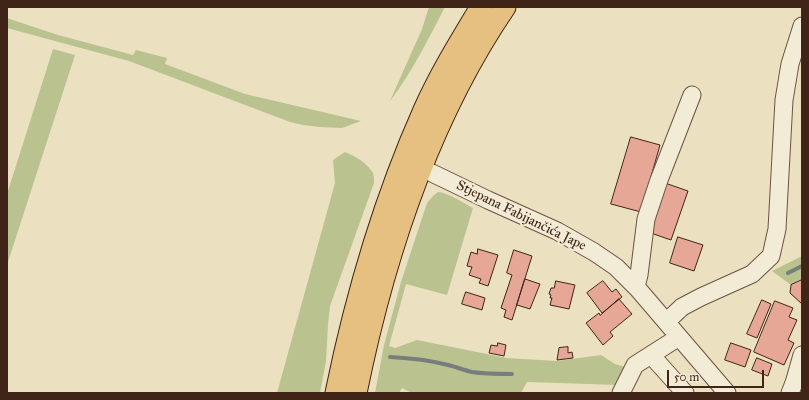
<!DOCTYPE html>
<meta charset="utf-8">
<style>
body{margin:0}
#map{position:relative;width:809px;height:400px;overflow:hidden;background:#ebe0bf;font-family:"IM FELL Great Primer",serif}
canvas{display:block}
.frame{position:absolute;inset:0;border:8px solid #402417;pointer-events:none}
.scale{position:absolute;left:667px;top:370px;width:97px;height:18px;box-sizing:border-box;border:2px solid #402417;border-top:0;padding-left:5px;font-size:12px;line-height:14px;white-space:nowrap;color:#402417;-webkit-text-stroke:3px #f2ebd5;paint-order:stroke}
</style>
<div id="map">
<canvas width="809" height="400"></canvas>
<div class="frame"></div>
<div class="scale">50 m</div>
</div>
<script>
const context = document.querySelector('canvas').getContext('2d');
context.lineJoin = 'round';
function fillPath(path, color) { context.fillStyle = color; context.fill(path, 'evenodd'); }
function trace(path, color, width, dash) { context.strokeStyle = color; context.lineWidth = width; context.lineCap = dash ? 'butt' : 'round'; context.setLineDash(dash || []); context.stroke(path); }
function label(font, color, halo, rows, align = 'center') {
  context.font = font + ' "IM FELL Great Primer",serif'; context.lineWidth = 4; context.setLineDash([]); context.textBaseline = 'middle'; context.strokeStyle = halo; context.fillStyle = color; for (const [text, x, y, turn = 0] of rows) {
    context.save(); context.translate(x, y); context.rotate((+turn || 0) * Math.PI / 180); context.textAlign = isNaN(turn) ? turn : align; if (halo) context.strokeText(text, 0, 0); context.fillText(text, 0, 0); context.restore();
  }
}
fillPath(new Path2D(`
 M429 7H445C428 40 412 72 390 101L422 29Z
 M7 18 58 35 133 55 136 50 167 58 165 64 245 94 361 121 342 128 320 127 303 125 290 122 129 61 7 28Z
 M53 49 75 55 7 265V194Z
 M345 152C355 156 367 163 373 173 374 176 374 180 374 183L330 306 328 324 326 361 320 393H277L335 183 333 160Z
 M438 192C447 192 465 204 473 208L447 295 406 284 389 346 395 348 417 340 482 353 506 358 557 361 601 355 615 364 629 368 620 385 527 382 521 393H412L402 388 399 393H375L384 345 401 282 427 203 434 195Z
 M802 256V279L791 285 772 271Z`), '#bac290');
trace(new Path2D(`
 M788 273 802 266
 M390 357C410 358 429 360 448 365 456 367 464 370 472 372 485 374 499 374 512 374`), '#787e7b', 4);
const building = new Path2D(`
 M631 137 660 145 641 212 611 204Z
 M665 183 688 191 671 240 648 232Z
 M678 237 703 245 694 271 670 263Z
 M478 249 498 255 488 286 479 283 481 279 469 275 472 267 467 266 471 252 477 254Z
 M514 250 532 256 512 320 504 317 506 310 501 308 512 275 507 273Z
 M525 279 540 284 530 309 517 305Z
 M802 280V304L790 293 791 285Z
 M556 281 575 285 569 309 550 305 552 298H550L551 295 549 294 551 288H554Z
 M603 281 612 292 616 289 622 297 602 313 587 293Z
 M466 292 485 298 482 310 462 304Z
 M619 299 632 314 610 332 613 336 603 345 586 323 599 313 600 315Z
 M762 300 771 304 757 338 747 334Z
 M775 301 793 308 789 317 797 320 788 340 794 343 784 365 754 352Z
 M498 343 506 345 504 356 489 353 491 345 497 346Z
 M731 343 751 350 745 367 725 360Z
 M568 347V353L572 352 573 358 557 360 559 348Z
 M757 358 772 364 768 376 752 370Z`);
fillPath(building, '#e6a796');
trace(building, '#402417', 1);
const minor = new Path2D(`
 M410 164 432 173 488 200 557 231 594 252 616 267 638 289 727 393
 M636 287 639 275 646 219 659 180 692 95
 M666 322 682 307 701 297 752 274 771 256 777 229 784 100 790 64 802 26
 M651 355 685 393
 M621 393 635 365 679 337
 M790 393 794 383 802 355`);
const major = new Path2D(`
 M336 393C356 295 383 202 424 110 440 74 461 40 481 7
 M356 393C383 260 428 120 505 7`);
trace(minor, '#6b5341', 19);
trace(major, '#402417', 23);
trace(minor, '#f2ebd5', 17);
trace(major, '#e6c080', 21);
label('14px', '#402417', '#f2ebd5', [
 ["Stjepana Fabijančića Jape",521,216,26]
]);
</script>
